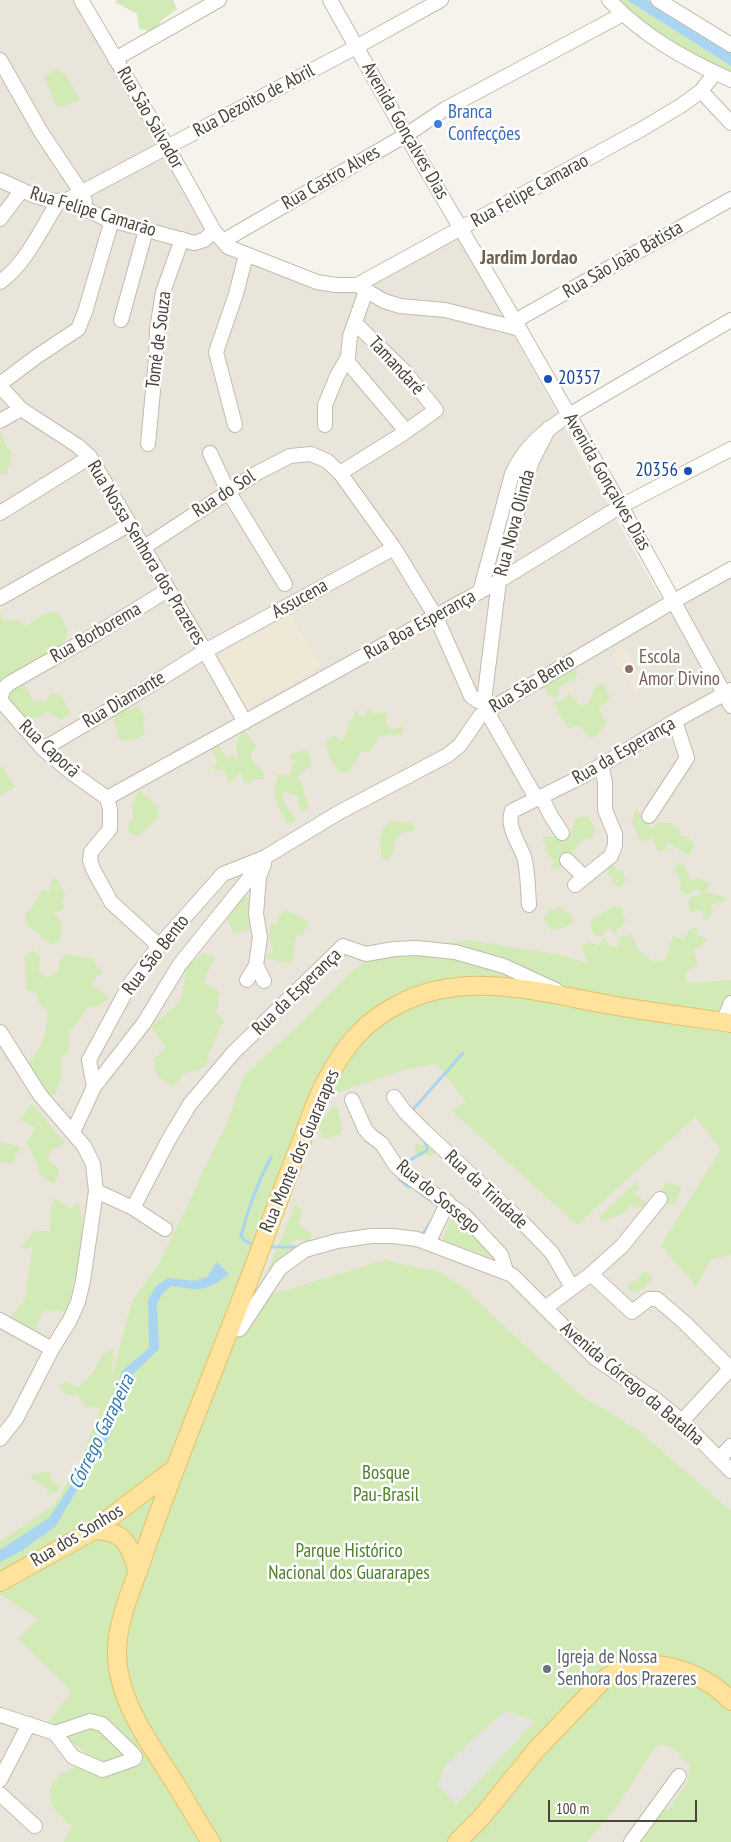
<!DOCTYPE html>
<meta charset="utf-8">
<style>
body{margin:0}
#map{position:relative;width:731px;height:1842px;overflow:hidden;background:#f6f3ec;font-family:"PT Sans Narrow",sans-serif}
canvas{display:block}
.scale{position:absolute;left:548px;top:1800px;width:149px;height:22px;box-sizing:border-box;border:2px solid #4b4439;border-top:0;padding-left:6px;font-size:15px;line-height:18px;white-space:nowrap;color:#4b4439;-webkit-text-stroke:4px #fff;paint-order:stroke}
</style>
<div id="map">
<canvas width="731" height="1842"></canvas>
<div class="scale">100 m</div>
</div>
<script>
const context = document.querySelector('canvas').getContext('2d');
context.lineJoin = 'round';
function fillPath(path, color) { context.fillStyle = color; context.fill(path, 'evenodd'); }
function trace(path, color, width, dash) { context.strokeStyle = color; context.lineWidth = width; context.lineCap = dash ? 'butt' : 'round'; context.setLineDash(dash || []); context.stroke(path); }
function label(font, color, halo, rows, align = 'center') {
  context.font = font + ' "PT Sans Narrow",sans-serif'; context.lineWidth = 5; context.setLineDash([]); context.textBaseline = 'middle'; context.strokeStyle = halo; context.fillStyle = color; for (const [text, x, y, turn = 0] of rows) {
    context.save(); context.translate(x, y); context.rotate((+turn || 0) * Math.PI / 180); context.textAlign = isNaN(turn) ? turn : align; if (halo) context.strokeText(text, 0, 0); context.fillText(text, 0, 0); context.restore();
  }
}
fillPath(new Path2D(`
 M0 0H77L220 248 350 291 458 236 665 606 677 594 731 561V1842H0Z`), '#eae5da');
fillPath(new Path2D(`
 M290 614 321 666 246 709 216 657Z
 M624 647 647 685 635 692 612 654Z`), '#efe8d6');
fillPath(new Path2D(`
 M116 0H173L177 9 162 20 154 32 139 29 137 14 115 2Z
 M616 0H627L731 66V74L654 32Z
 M58 69 67 76 80 100 57 108 44 76Z
 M0 431 6 445 12 453C12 462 7 467 7 475L0 474Z
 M57 611C61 619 68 627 67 636 66 650 13 673 0 682V612L4 622 16 619 26 626 43 615Z
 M573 666 577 671 576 678 557 688 560 692 557 697 548 696 546 688 538 689 546 680H554L556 676Z
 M22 681 33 700 45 703 51 693 62 696 70 712 62 720 47 712C29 728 12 709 5 692Z
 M603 684 611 698 604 705 598 706 606 722C603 730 599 736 590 738L580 725 568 728 560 717 554 702 563 701 569 693 578 703 584 706 590 700 595 687Z
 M126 704 131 710 138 706 145 718 143 728 145 735 135 740 120 741 111 713Z
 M368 708 373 713 386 712V722L390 729 403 727 402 734 378 736 375 745 368 752H361L348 773 339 772 329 757 326 741 335 736 342 741 346 735 348 725 357 709 359 716 363 718Z
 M244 731 257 747 251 753 252 760 264 772V779L254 780 246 784 240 773 230 783 222 769 214 770 217 760 208 745 216 742 227 758 233 755 236 760 238 755C234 745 236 739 244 731Z
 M308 750 312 766 302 772 298 778 302 784 309 808 301 812 298 803V796L283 791V801L296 820 287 824C278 805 270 796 278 775L290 774 292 764 296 760 289 758 292 753Z
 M0 765 15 787 0 796Z
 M139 790 158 807V817C150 824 146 832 136 836L129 833 128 825 133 819 132 805Z
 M637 808 642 821 650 823V829L658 823H671L680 830 681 836 690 838 694 845 690 856 683 853 668 842 665 851 658 850 652 838 645 841 639 840 635 826 631 822Z
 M588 816 595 829 592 839 582 840 558 869 550 868 554 862 545 849 548 844 541 840 544 837 563 836 572 831 575 818Z
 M391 820 400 823 412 822 415 830 403 833 395 839C395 848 395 854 387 860L381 858C381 841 376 833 391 820Z
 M680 862 687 870 691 881 699 878 711 884 705 892 725 897V902L711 904 713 912 707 920H702L703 911 696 910 693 913 689 911V899L694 896 700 895V890L697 889 686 895 679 890 681 885 678 874 673 869Z
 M612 863 618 871H623L626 882 619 887 611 883 614 879 609 876 608 867Z
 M53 879 58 880 65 895 62 902 64 909 54 913 61 921V939L52 945 27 925 25 913C33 909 36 898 42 890L50 891V885Z
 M240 888 251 901 254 928 234 934 221 906 224 897Z
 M613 905 623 908 622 913 626 921 616 931V935L608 927 602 937 593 934 590 922C597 915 605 912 613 905Z
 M557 906 572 914 573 923 560 929 550 930 543 918 548 914V908L556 912Z
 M285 910C293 915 303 915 309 924L303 934 296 936 292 963 267 959 266 956 273 952C272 941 265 935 271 923L276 925 279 921 278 917Z
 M697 927V935L708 940 694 951 698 966 688 970 685 976 687 980 684 983 731 980V1255L710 1260 696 1287 661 1245 721 1149 695 1117 577 1225 452 1111 466 1102 436 1064 403 1070 330 1095 319 1124 335 1104 339 1112 342 1129 339 1135 324 1139 317 1128 250 1301 385 1260 439 1272 466 1289 511 1333 585 1399 607 1411 640 1432 731 1511V1842H639L641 1837 649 1832 659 1809 668 1810 688 1782 690 1765 683 1760 676 1750 663 1744 655 1747 617 1807 587 1842H64L72 1826C55 1813 40 1796 58 1776 61 1772 68 1772 72 1769 76 1766 80 1761 83 1757H89L49 1721 72 1692 18 1639 38 1619 0 1594V1542L55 1504 80 1461 101 1408 85 1407 78 1396 66 1394 58 1385 68 1382 78 1388 91 1375 103 1354 114 1349 111 1380 132 1301 159 1264 227 1123 244 1076 302 1022 353 970 375 955 468 940 562 955 589 964 581 947 589 942 598 946 604 938 611 947H617L620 937 632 934C636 950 640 952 654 961L665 960 673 936 684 939 689 930Z
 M33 950 40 956 39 972 46 977 54 974 59 969 60 961 65 954 94 959 97 967 103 972 96 977 91 985 102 991 109 999 94 1008 88 1007 74 1027 69 1030V1053L61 1057C63 1069 61 1083 55 1094L49 1095 28 1063C41 1050 49 1029 47 1011L38 1003 36 993 26 989 25 956Z
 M205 953 215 958 203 982 220 992 216 1013 224 1020 210 1050 206 1067 183 1074 174 1087 158 1077 153 1060 166 1047 151 1027 179 1003 182 996 187 965Z
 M32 1103 65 1143 50 1151 48 1160 59 1170 55 1184 40 1176 35 1158 26 1143 36 1128 20 1120Z
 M430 1138 436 1152 430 1156 425 1155 419 1157 417 1155 414 1146 419 1144 422 1146Z
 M0 1142 21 1147 11 1164 0 1162Z
 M636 1182 640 1188 634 1192 647 1204 638 1208 632 1205 627 1206V1211L602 1222 599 1217Z
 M666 1182 682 1187 674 1205 667 1204 661 1192Z
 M55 1198 70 1209 79 1202 83 1229 81 1251 67 1312 52 1310 42 1312 34 1334 9 1319 25 1300 32 1248 21 1247 34 1231H50V1209Z
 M295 1205 302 1209 299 1225 312 1234 310 1241 293 1240V1250L276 1263 267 1273Z
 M454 1212 502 1261 442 1240Z
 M643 1271 650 1274 653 1278C646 1288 642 1291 630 1292L628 1286 631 1282H636Z
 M49 1472 53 1482 61 1487 57 1493 54 1492 51 1496 43 1485 31 1479V1474Z`), '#d2eab5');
fillPath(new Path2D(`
 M505 1711 535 1721 457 1804 438 1786 445 1765Z`), '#e5e3e0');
fillPath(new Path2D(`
 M627 0H648L685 25 731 53V66Z
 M217 1262 229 1274C205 1293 200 1290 171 1286L162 1294 157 1304 159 1349 129 1378 112 1432 55 1527 21 1551 0 1562V1550L49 1518 74 1481 94 1446 114 1399 122 1371 149 1348 148 1300 156 1286 168 1278 194 1281 207 1277Z`), '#a9d4f2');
trace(new Path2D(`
 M410 1113 463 1053
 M407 1164 410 1160 427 1150V1145L421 1137
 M400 1174 399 1179 407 1186 415 1188C422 1196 430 1199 438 1207L437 1211
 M421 1236 432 1221
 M252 1244 245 1241 241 1236C248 1208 258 1182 271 1157
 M270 1247H299`), '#a9d4f2', 3);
const minor = new Path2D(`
 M81 0 168 148 214 231 228 247 317 282 336 285H357L642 129 682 105 701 91 715 73
 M330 0 406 135 515 321 621 506 731 706
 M609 0C643 36 686 60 731 80
 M658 0 731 45
 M115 59 219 0
 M0 60 41 132 81 192 85 201
 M701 91 731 123
 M0 180 35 196 53 201 67 200 104 218 194 243 204 240 214 231
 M67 200 358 46 441 0
 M0 219 22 190
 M223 241 406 135 445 109 623 14
 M0 282C27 263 41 228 59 201
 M357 285 384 301 400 306 445 310 520 329
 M121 320 146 230
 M515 321 731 199
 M346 360 406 431
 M0 384 36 357 78 329 85 312 112 220
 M0 386 21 409 78 446 90 457 205 651 245 722
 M0 421 21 409
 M235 425 216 352 236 294 246 255
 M325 425V405L337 376 348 357 350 336 366 291
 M148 444 156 358 157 329 163 292 182 239
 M210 453 228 491 285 584
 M340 473 401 435 436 410 405 372 355 323
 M0 513 90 457
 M143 548 257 473 290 456 311 454 327 461 340 473 394 548 436 617 471 696 478 701 485 703
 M480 592 512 474C524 447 544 431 569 415L731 320
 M0 598 130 524
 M43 749 133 696 205 651 394 548
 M541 796 551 816 562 833
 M107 798 499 581 621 506 731 449
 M107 798 72 773 43 749 1 701C1 692 3 688 10 683L96 634 168 590
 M107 798 110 809V829L91 852 90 860 93 869 111 902 159 946
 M536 798 491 719 485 703V693L499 581 526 479 532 461 549 428
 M649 816 687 758 675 721
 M567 860 584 877
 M575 885 611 856 615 845V834L605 810V782L601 765
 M529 905C528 891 528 870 524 857 519 843 506 826 512 811L585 775 675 721 731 690
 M256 965 264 981
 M247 980 256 965 260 937 256 914 259 877 264 864
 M723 1022 731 1003
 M0 1032 40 1095 84 1146 93 1164 96 1191 83 1281 78 1302 70 1320 52 1349 16 1419 0 1439
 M94 1087 89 1060 130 984 159 946 223 874 266 857
 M394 1097 405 1112 425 1132 523 1223 552 1253 572 1287
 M352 1100 365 1129 370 1135 382 1144 396 1166 405 1174 464 1215 501 1255 506 1271
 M73 1132 94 1087 144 1023 180 964 267 856 338 813 448 755 460 745 480 716 487 711 674 601 731 569
 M96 1191 133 1208 165 1229
 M133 1208 168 1141 190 1104 234 1052 343 946 366 954 394 949 417 948 455 952 504 966 556 990
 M428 1243 448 1202
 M591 1274 632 1312 649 1299H657L684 1322 730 1368
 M545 1308 591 1274 622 1246 660 1199
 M0 1320 52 1349
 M229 1330 240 1329 280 1268 305 1250 337 1241 371 1236H393L417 1239 512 1275 595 1358 656 1400 682 1421 731 1471
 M682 1421 731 1368
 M719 1459 731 1446
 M0 1715 55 1733 73 1757 103 1770 134 1759 135 1757 132 1753 102 1724 90 1721 55 1733
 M0 1780 29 1724
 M0 1794 35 1826
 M631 1842 679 1776`);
const major = new Path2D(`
 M94 1530C126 1531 129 1545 138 1572
 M0 1582 94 1530 174 1469
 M211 1842C199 1824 189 1806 178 1788 153 1748 119 1704 117 1656 116 1620 134 1585 145 1551 175 1465 210 1380 243 1295 263 1244 281 1191 302 1140 309 1121 316 1099 326 1081 345 1046 363 1022 399 1004 465 969 542 993 611 1005 651 1012 691 1017 731 1023
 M457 1842 481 1818 536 1750 599 1684C636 1648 700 1668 731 1701`);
trace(minor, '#c2bbae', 16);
trace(major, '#e6c16a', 20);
trace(minor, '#fff', 14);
trace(major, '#ffe39c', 18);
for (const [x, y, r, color] of [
 [438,124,5,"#3f7fe0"],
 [548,379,5,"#1a4fb4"],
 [688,471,5,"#1a4fb4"],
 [629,669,5,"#8d6e63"],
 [547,1669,5,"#6b7280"]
]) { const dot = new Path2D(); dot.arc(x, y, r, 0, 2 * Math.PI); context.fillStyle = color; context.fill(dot); trace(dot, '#fff', 2); }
label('19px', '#4b4439', '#fff', [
 ["Rua Dezoito de Abril",254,101,-28],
 ["Rua São Salvador",150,118,60],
 ["Avenida Gonçalves Dias",405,131,60],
 ["Rua Castro Alves",331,178,-30],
 ["Rua Felipe Camarao",530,191,-29],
 ["Rua Felipe Camarão",93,212,17],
 ["Rua São João Batista",623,260,-30],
 ["Tomé de Souza",159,340,-83],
 ["Tamandaré",396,366,47],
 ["Avenida Gonçalves Dias",607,482,60],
 ["Rua do Sol",224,494,-33],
 ["Rua Nova Olinda",515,523,-75],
 ["Rua Nossa Senhora dos Prazeres",146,553,59],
 ["Assucena",300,599,-29],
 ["Rua Boa Esperança",420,625,-29],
 ["Rua Borborema",96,633,-30],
 ["Rua São Bento",532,684,-31],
 ["Rua Diamante",124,700,-31],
 ["Rua Caporã",49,749,43],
 ["Rua da Esperança",624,751,-30],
 ["Rua São Bento",156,955,-52],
 ["Rua da Esperança",297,992,-44],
 ["Rua Monte dos Guararapes",300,1151,-67],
 ["Rua da Trindade",486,1190,43],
 ["Rua do Sossego",438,1197,40],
 ["Avenida Córrego da Batalha",632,1384,40],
 ["Rua dos Sonhos",77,1536,-31]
]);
label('19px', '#366cbe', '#fff', [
 ["Branca",448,113],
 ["Confecções",448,135]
], 'left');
label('19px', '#164399', '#fff', [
 ["20357",558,379],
 ["20356",678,471,"right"]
], 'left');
label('19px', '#785e54', '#fff', [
 ["Escola",639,658],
 ["Amor Divino",639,680]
], 'left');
label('19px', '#4a7f2a', '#fff', [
 ["Bosque",386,1474],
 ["Pau-Brasil",386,1496],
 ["Parque Histórico",349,1552],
 ["Nacional dos Guararapes",349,1574]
]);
label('19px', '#5b616d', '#fff', [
 ["Igreja de Nossa",557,1658],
 ["Senhora dos Prazeres",557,1680]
], 'left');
label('bold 20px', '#6e6250', '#fff', [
 ["Jardim Jordao",529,258]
]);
label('italic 20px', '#2e7ab2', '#fff', [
 ["Córrego Garapeira",102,1432,-64]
]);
</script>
